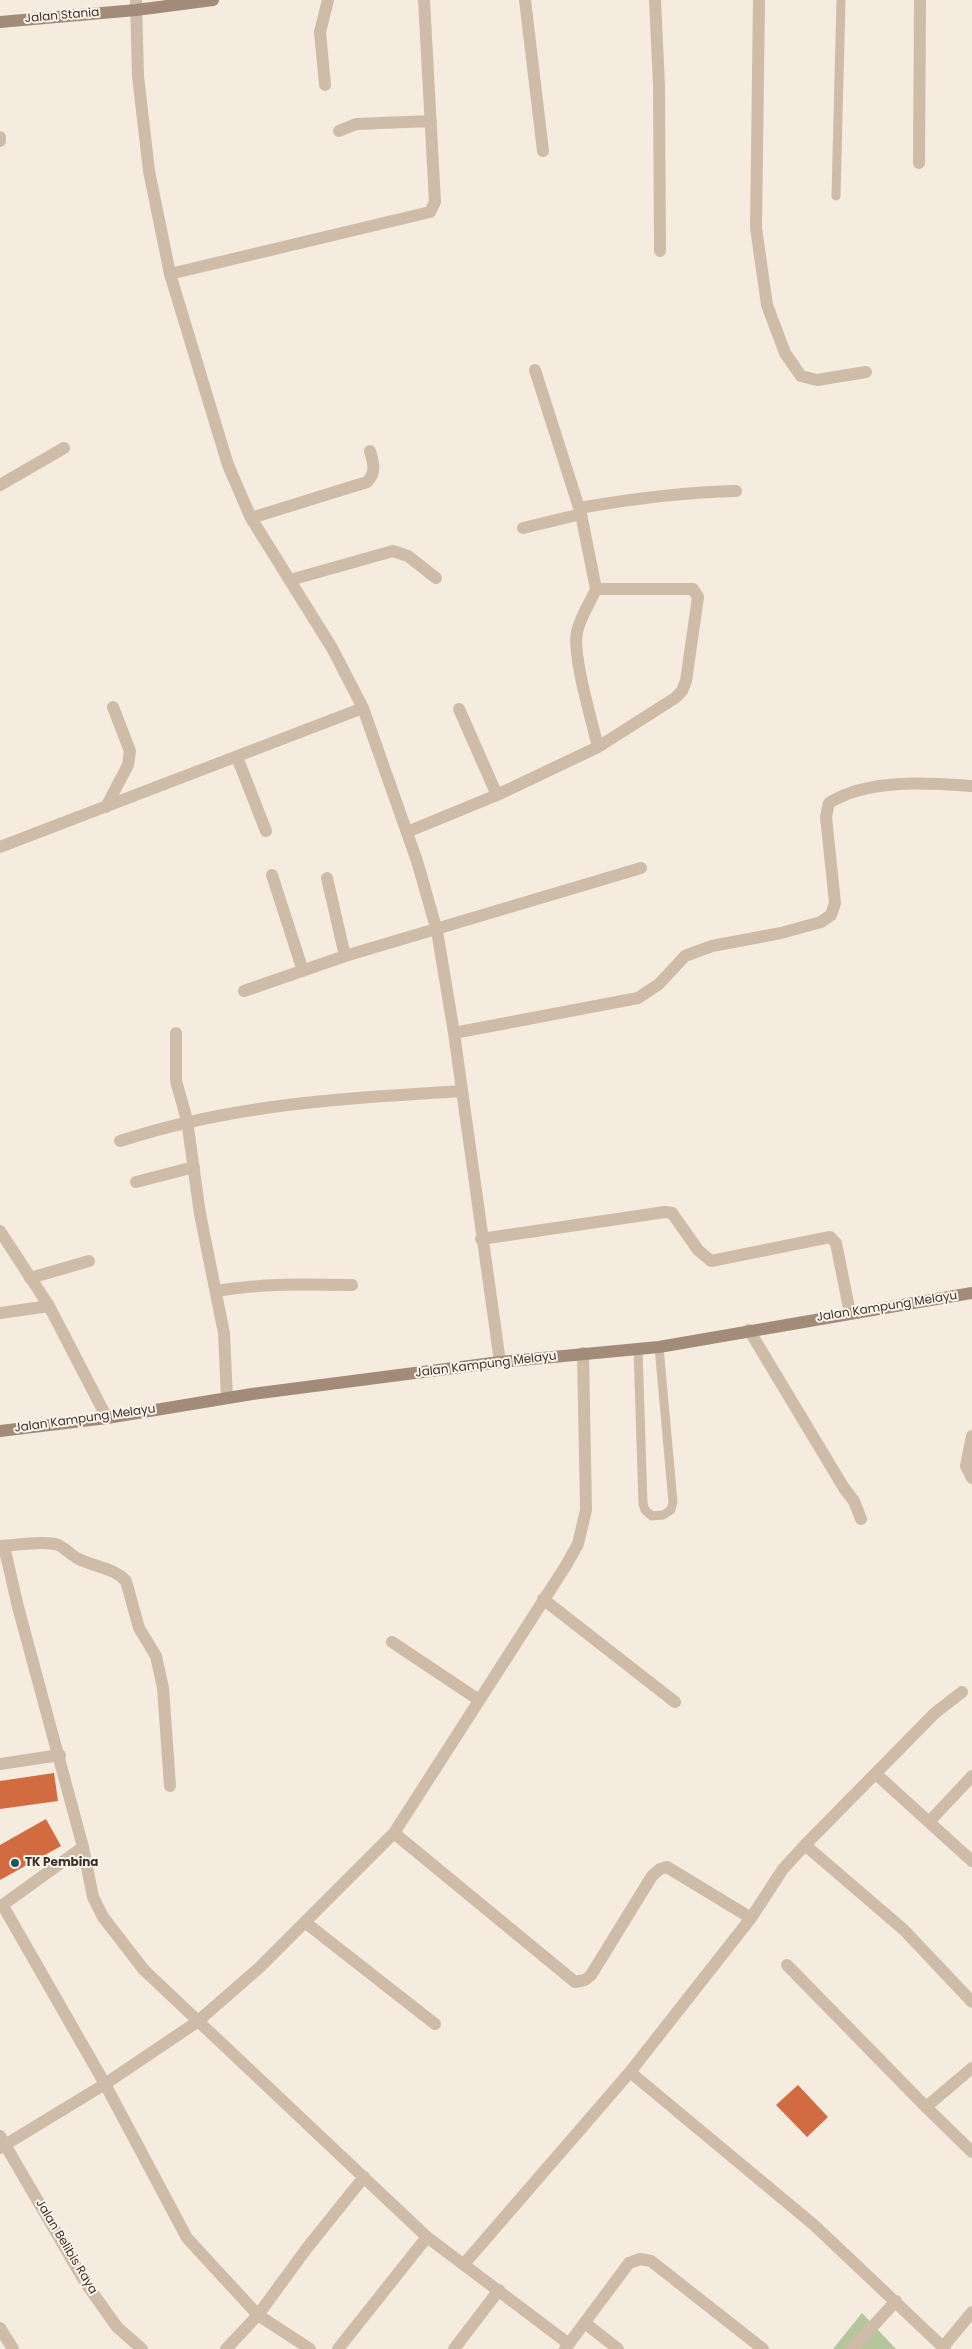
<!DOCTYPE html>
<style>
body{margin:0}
canvas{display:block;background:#f5ebde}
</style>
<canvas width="972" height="2349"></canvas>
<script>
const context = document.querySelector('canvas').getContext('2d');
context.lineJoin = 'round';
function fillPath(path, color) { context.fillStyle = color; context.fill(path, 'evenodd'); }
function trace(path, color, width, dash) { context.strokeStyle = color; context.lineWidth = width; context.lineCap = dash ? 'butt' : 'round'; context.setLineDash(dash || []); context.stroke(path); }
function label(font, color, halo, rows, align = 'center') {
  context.font = font + ' Poppins,sans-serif'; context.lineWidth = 4; context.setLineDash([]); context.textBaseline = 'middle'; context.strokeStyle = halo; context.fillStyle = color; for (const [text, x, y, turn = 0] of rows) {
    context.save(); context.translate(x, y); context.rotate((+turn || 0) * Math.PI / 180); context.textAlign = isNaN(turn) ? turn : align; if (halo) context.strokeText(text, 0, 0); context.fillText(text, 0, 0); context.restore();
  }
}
fillPath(new Path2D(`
 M862 2313 896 2349H833Z`), '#b5c69c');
fillPath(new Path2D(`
 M54 1773 58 1801 0 1809V1781Z
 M46 1819 61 1846 0 1880V1845Z
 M798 2085 828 2117 807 2137 776 2105Z`), '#d26b3f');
trace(new Path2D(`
 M836 196 841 0
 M638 1349 643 1504 645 1510 652 1516 663 1515 671 1510 673 1502 659 1347`), '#cfbca8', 9);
trace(new Path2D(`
 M136 0 138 76 149 171 170 274 228 465 251 518 332 648 363 708 417 861 437 931 454 1033 500 1362
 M525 0 543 151
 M655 0 659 85 660 251
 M759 0 756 228 767 305 785 353 801 376 817 380 866 372
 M325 85 320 32 328 0
 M339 131 356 124 431 121
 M0 137V141
 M919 163 920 0
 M170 274 430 212 435 202 424 0
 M535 370 581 514 596 589
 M0 485 64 448
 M579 508C631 499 683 492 736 491
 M251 518 367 482C377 472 373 462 370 451
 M523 528 581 514
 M290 580 393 551 408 556 436 578
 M459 709 497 795
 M237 757 266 831
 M106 807 128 765 130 751 113 707
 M407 832 497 795 598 747 675 698 682 691 686 681 698 597 693 589H596C590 603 580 617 577 632 572 656 592 721 598 747
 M0 847 363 708
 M272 875 303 971
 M327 878 345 956
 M244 991 345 956 641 868
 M176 1033V1081L187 1120 200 1214 224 1333 227 1398
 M454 1033 638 998 659 984 685 956 712 946 781 933 821 922 831 915 835 903 826 817 829 803C868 778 928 783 972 786
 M120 1141C233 1104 344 1098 461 1091
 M136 1182 194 1167
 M0 1231 49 1306 107 1418
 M481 1239 665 1212 672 1213 698 1250 711 1261 830 1237 836 1243 850 1313
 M30 1278 89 1261
 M216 1291C262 1283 306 1284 352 1285
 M0 1313 49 1306
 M749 1330 844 1488 854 1501 861 1519
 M972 1436 966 1466 972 1478
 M0 1546C17 1545 38 1541 55 1544 64 1546 69 1554 77 1558 93 1567 113 1567 126 1581L139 1628 156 1656 163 1688 170 1786
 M4 1546 18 1607 83 1847 93 1897 103 1917 144 1970 427 2237 569 2344
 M543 1599 675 1702
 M392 1642 479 1700
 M0 1764 60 1755
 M876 1774 972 1861
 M929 1822 972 1776
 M394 1833 575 1982 585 1980 591 1975 652 1876 660 1869 667 1867 751 1918
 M805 1845 935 1713 962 1692
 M3 1906 105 2084 187 2238 258 2315 310 2349
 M0 1907 83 1847
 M306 1923 435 2024
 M787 1965 926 2107
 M972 2068 926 2107 972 2152
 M630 2072 814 2225 945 2349
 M0 2136 85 2282 117 2327 142 2349
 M0 2148 105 2084 197 2022 260 1967 394 1833 565 1567 578 1544 586 1510 583 1353
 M464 2264 630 2072 751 1918 783 1869 805 1845 904 1930 972 2002
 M585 2323 618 2349
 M0 2328 13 2349
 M943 2347 972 2312
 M226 2349 258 2315 307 2248 364 2177
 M338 2349 427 2237
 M454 2349 499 2290
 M565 2349 629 2263 640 2259 651 2261 763 2349
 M852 2349 896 2301`), '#cfbca8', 12);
trace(new Path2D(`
 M0 22 136 10 213 0
 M0 1431 107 1418 252 1394 500 1362 659 1347 972 1293`), '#a38b79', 12);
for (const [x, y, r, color] of [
 [15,1863,5,"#195861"]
]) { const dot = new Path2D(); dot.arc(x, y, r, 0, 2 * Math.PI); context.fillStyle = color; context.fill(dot); trace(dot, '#fcf5eb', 2); }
label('12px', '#3b3029', '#fcf5eb', [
 ["Jalan Stania",62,16,-5],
 ["Jalan Kampung Melayu",887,1307,-9],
 ["Jalan Kampung Melayu",486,1365,-7],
 ["Jalan Kampung Melayu",85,1419,-8],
 ["Jalan Belibis Raya",66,2247,59]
]);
label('bold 12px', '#3b3029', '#fcf5eb', [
 ["TK Pembina",25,1863]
], 'left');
</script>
